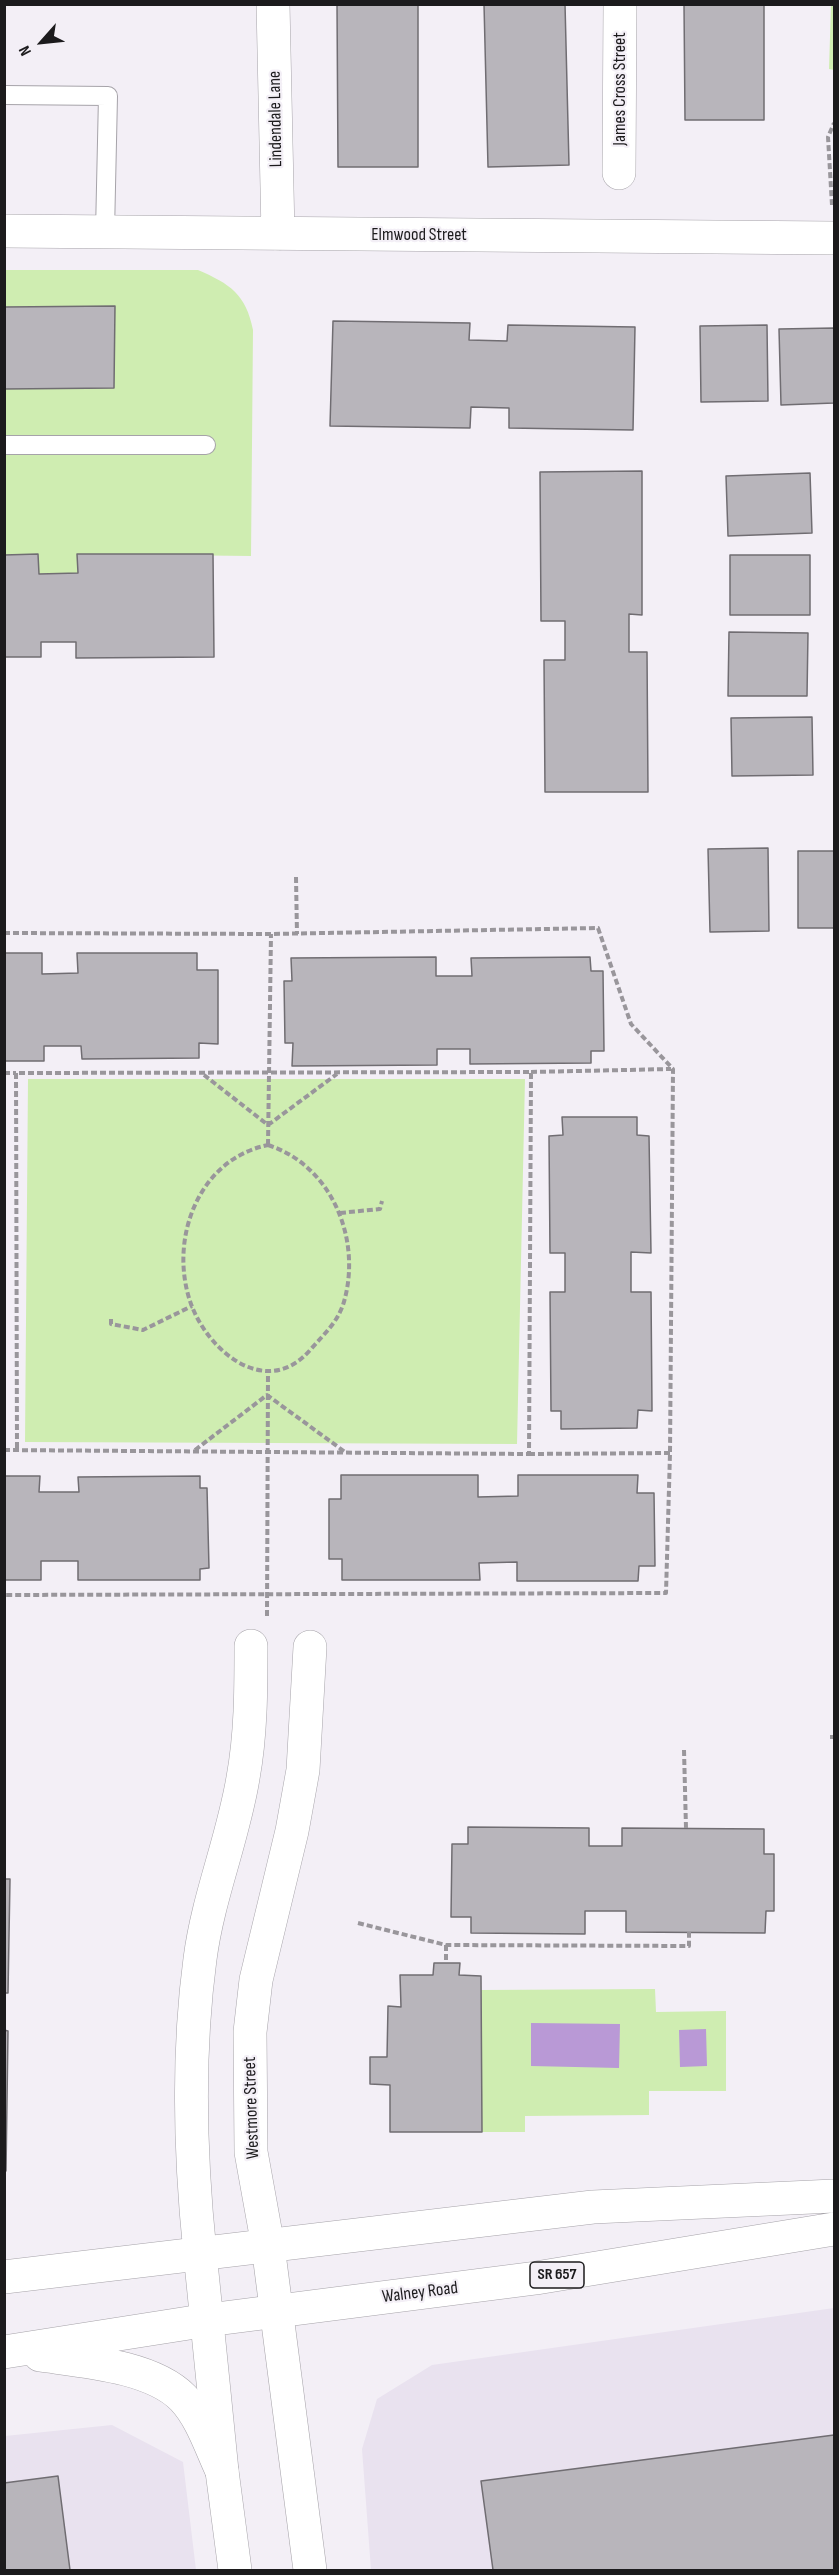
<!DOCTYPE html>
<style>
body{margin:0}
#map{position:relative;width:839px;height:2575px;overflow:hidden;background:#f3eff6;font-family:"Sofia Sans Condensed",sans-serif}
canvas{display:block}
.frame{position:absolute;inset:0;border:6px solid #1c1b1d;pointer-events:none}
.north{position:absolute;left:12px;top:12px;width:60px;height:60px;-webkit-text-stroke:4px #f3eff6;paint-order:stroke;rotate:243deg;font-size:16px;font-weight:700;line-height:24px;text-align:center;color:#1c1b1d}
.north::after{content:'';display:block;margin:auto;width:21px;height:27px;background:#1c1b1d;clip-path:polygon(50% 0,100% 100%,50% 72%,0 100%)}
</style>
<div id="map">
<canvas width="839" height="2575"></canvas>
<div class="frame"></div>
<div class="north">N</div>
</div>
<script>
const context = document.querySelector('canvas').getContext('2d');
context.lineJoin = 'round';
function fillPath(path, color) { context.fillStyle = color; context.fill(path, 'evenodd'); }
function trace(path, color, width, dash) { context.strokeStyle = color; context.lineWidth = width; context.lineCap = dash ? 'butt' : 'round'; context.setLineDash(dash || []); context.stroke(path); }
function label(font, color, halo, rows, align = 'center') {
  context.font = font + ' "Sofia Sans Condensed",sans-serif'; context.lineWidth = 4.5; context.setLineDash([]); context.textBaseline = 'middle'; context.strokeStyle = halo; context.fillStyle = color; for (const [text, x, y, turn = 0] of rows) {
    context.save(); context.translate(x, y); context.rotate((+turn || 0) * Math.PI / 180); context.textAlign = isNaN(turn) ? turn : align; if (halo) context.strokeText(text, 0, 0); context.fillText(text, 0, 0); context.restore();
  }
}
fillPath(new Path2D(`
 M834 2308V2570H371L362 2449 377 2399 432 2365Z
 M112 2425 183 2462 196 2570H5V2436Z`), '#e9e2ef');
fillPath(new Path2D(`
 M831 5H834V70L829 69Z
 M4 270H198C230 284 246 294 253 330L251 556 77 554 78 573 39 574 38 555H5Z
 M28 1079H525L517 1444 25 1442Z
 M655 1989 656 2012 726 2011V2091H649V2115L525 2116V2132H482L481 1990Z`), '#cfedb1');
fillPath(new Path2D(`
 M531 2023 620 2024 619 2068 531 2066Z
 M706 2029 707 2066 680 2067 679 2030Z`), '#b999d6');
const building = new Path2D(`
 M337 4H418V167H338Z
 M484 4H565L569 165 488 167Z
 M684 4H764V120H685Z
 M115 306 114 388 4 389V307Z
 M333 321 470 323 469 340 507 341 508 325 635 327 633 430 509 428V408L471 407 470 428 330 426Z
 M767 325 768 401 701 402 700 326Z
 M834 328V403L781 405 779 329Z
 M642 471V615L629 614V652H647L648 792H545L544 660H565V621H541L540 472Z
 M810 473 812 533 728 536 726 476Z
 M38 554 39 574 78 573 77 554H213L214 657 76 658V642H41V657H4V555Z
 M730 555H810V615H730Z
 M729 632 808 633 807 696H728Z
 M812 717 813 775 732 776 731 718Z
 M768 848 769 931 710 932 708 849Z
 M798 851H834V928H798Z
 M4 953H42V974L78 973 77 953H197V970H218V1044L199 1043V1058L82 1059 81 1046H44V1061H4Z
 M436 957V976H472L471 958 590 957 591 971H603L604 1051H591V1063L470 1064V1049H437V1065L292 1066 293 1043H285L284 981H292L291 958Z
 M562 1117H637V1135L649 1136 651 1253 631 1252V1292H651L652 1411 638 1410 637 1428 561 1429V1411H551L550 1292H565V1253H550L549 1136 563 1135Z
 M341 1475H478V1497L518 1496V1475H638L637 1493H654L655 1566H639L638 1581H517V1562L479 1563 480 1580H342V1559H329V1499H341Z
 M4 1476H40L39 1492H79L78 1477 200 1476V1488H207L209 1568 200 1569V1580H78V1561H41V1580H4Z
 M468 1827 589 1828V1846H622V1828L764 1829V1854H774V1911H766L765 1933 626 1932V1911H585V1934L471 1933V1917H451L452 1844H468Z
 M4 1879H10L8 1993H4Z
 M434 1963H460L459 1975 481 1976 482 2132H390V2085L370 2084V2057H387L388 2006 401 2007 400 1975H433Z
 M4 2030 8 2031 6 2171H4Z
 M834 2435V2570H493L481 2481Z
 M58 2476 70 2570H4V2483Z`);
fillPath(building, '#b8b5bb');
trace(building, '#706d72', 1.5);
const lane = new Path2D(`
 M4 95 108 96 105 232
 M4 445H206`);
const street = new Path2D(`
 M273 4 278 234
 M619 173 620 4
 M4 231 834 238
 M268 2246 251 2152 250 2032 256 1980 292 1831 303 1770 310 1647
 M200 2253C190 2156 187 2056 200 1959 208 1897 233 1839 243 1778 251 1734 251 1690 251 1646`);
const secondary = new Path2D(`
 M268 2246 310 2570
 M200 2253 222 2471 235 2570`);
const primary = new Path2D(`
 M4 2277 593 2207 834 2196
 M4 2352 208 2320 536 2278 834 2229
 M40 2355C82 2361 152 2366 183 2398 202 2418 211 2448 222 2471`);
trace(lane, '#a6a3a9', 20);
trace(street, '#a6a3a9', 34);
trace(secondary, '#a6a3a9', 34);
trace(primary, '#a6a3a9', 34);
trace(new Path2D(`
 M832 205 828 137 834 123
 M296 877 297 934
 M4 933 271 934 598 928 631 1024 673 1069 670 1453 666 1593 4 1595
 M531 1072 671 1069
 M4 1073H16
 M204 1075 268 1125 337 1074
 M268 1145C333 1166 363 1242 343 1305 336 1324 324 1334 311 1349 268 1400 209 1353 191 1304 168 1240 198 1159 268 1145Z
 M268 1145 271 934
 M340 1213 380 1209 382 1201
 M111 1319V1324L143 1330 192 1306
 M4 1450 529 1454 531 1072 16 1073 17 1450
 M195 1450 267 1395 345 1452
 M529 1454 670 1453
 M267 1616 268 1372
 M830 1737H834
 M684 1750 686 1828
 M358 1923 446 1945 689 1946V1932
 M446 1945V1963`), '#99969b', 4, [6, 3]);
trace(lane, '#fff', 18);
trace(street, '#fff', 33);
trace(secondary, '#fff', 33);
trace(primary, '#fff', 33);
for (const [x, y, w] of [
 [557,2275,54]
]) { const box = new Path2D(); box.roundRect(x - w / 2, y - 13, w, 26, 4.5); context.fillStyle = '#f3eff6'; context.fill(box); trace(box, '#1c1b1d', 1.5); }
label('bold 16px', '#1c1b1d', null, [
 ["SR 657",557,2275]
]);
label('18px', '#1c1b1d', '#f3eff6', [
 ["James Cross Street",620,89,-90],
 ["Lindendale Lane",276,119,-91],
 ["Elmwood Street",419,235],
 ["Westmore Street",252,2108,-92],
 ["Walney Road",420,2293,-7]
]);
</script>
